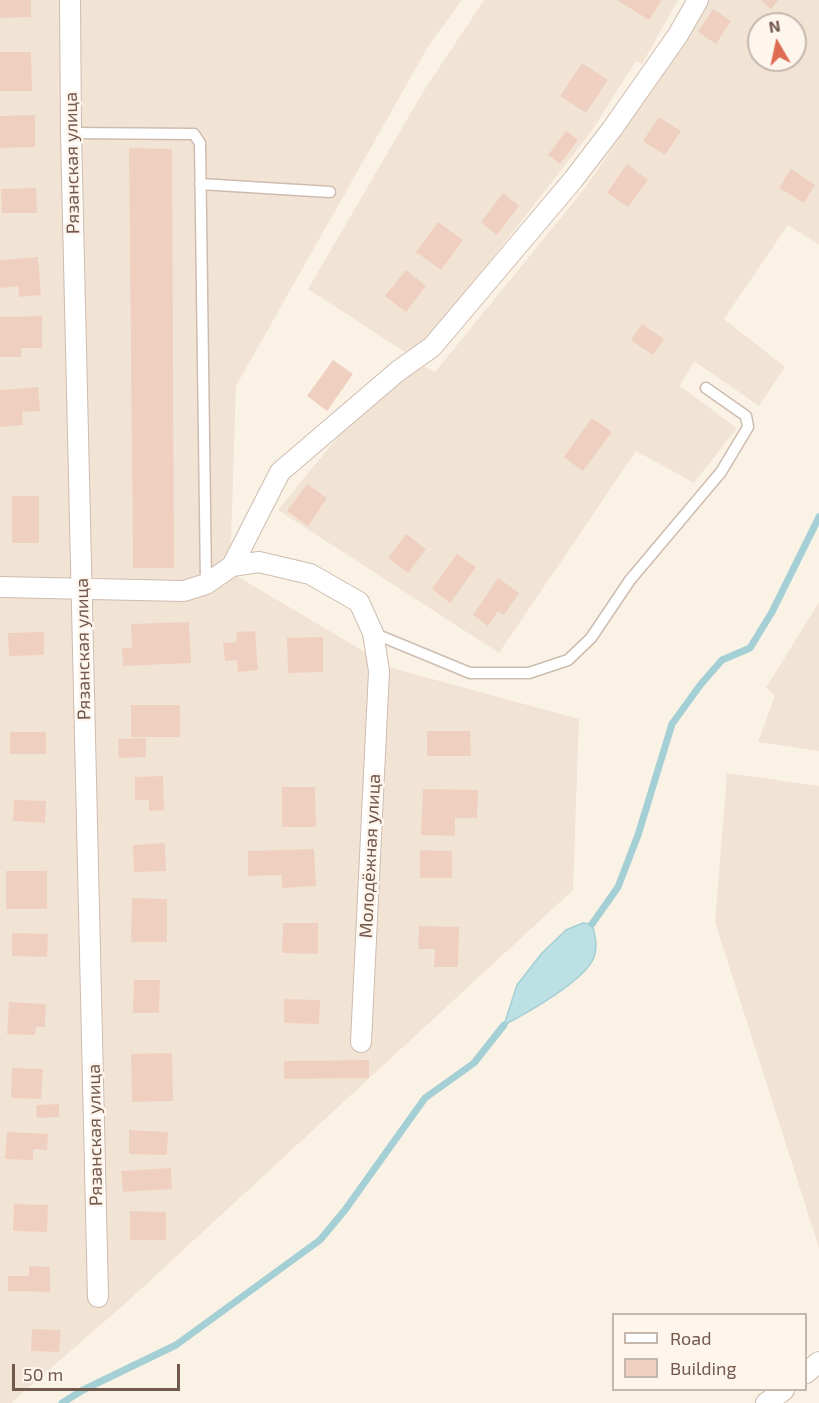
<!DOCTYPE html>
<meta charset="utf-8">
<style>
body{margin:0}
#map{position:relative;width:819px;height:1403px;overflow:hidden;background:#fbf2e6;font-family:"Exo 2",sans-serif}
canvas{display:block}
.legend{position:absolute;left:612px;top:1313px;width:195px;height:78px;box-sizing:border-box;background:#fef6ed;border:2px solid #c6b7ad;margin:0;padding:8px 10px;list-style:none;font-size:18px;color:#73584c}
.legend li{display:flex;align-items:center;gap:12px;height:30px}
.legend b{width:30px;border:2px solid #c6b7ad}
.north{position:absolute;left:747px;top:12px;width:60px;height:60px;box-sizing:border-box;background:#fef6ed;border:2px solid #c6b7ad;border-radius:50%;rotate:351deg;font-size:16px;font-weight:700;line-height:24px;text-align:center;color:#73584c}
.north::after{content:'';display:block;margin:auto;width:21px;height:27px;background:#de6b53;clip-path:polygon(50% 0,100% 100%,50% 72%,0 100%)}
.scale{position:absolute;left:12px;top:1364px;width:168px;height:27px;box-sizing:border-box;border:3px solid #73584c;border-top:0;padding-left:8px;font-size:18px;line-height:21px;white-space:nowrap;color:#73584c;-webkit-text-stroke:4px #fef6ed;paint-order:stroke}
</style>
<div id="map">
<canvas width="819" height="1403"></canvas>
<ul class="legend">
<li><b style="height:8px;background:#fff"></b>Road</li>
<li><b style="height:16px;background:#efd0c0"></b>Building</li>
</ul>
<div class="north">N</div>
<div class="scale">50 m</div>
</div>
<script>
const context = document.querySelector('canvas').getContext('2d');
context.lineJoin = 'round';
function fillPath(path, color) { context.fillStyle = color; context.fill(path, 'evenodd'); }
function trace(path, color, width, dash) { context.strokeStyle = color; context.lineWidth = width; context.lineCap = dash ? 'butt' : 'round'; context.setLineDash(dash || []); context.stroke(path); }
function label(font, color, halo, rows, align = 'center') {
  context.font = font + ' "Exo 2",sans-serif'; context.lineWidth = 5; context.setLineDash([]); context.textBaseline = 'middle'; context.strokeStyle = halo; context.fillStyle = color; for (const [text, x, y, turn = 0] of rows) {
    context.save(); context.translate(x, y); context.rotate((+turn || 0) * Math.PI / 180); context.textAlign = isNaN(turn) ? turn : align; if (halo) context.strokeText(text, 0, 0); context.fillText(text, 0, 0); context.restore();
  }
}
fillPath(new Path2D(`
 M0 0H462L429 45 236 386 230 572 392 668 579 719 573 890 128 1301 11 1403H0Z
 M484 0H678L642 64 636 61 591 132 428 340 405 352 308 289 423 92Z
 M708 0H819V245L788 225 724 319 785 367 759 406 694 361 680 386 737 428 694 483 636 451 499 653 278 510 341 433 422 365 435 372 585 188 670 63ZM759 24H795V60H759Z
 M819 602V751L758 742 775 695 766 688Z
 M727 773 819 786V1248L715 922Z`), '#f2e4d5');
const water = new Path2D(`
 M583 923 592 924C595 935 598 946 594 957 586 980 527 1013 504 1025L517 985 542 953 566 930Z`);
fillPath(water, '#bce0e4');
trace(water, '#a3cfd5', 1.5);
trace(new Path2D(`
 M592 924 618 887 638 835 672 724 701 684 722 660 750 648 772 612 819 517
 M62 1403 83 1390 176 1345 320 1240 345 1210 425 1098 474 1063 504 1025`), '#a3cfd5', 7);
fillPath(new Path2D(`
 M0 0H31V17L0 18Z
 M617 0H662L649 20Z
 M760 0H778L771 9Z
 M713 9 731 21 716 44 698 32Z
 M0 52H31L32 91H0Z
 M582 63 608 80 586 113 560 96Z
 M35 115V147L0 148V116Z
 M659 117 681 131 665 155 643 141Z
 M566 131 578 140 560 164 548 155Z
 M129 148 172 149 174 568H133Z
 M627 164 648 180 628 207 607 193Z
 M791 169 815 185 804 203 779 188Z
 M36 188 37 213H2L1 189Z
 M503 193 519 206 497 235 481 222Z
 M438 222 463 240 441 270 416 252Z
 M38 257 41 295 19 297 18 286 0 288V260Z
 M406 270 426 286 406 312 385 296Z
 M42 316V348H21L22 357H0V317Z
 M642 324 664 339 653 355 631 340Z
 M333 360 353 374 327 411 307 396Z
 M38 387 40 411 22 412 23 425 0 427V390Z
 M592 418 612 432 583 471 564 457Z
 M307 484 327 498 308 526 287 511Z
 M12 496H39V543H12Z
 M406 534 426 549 408 573 388 558Z
 M457 554 476 567 450 603 432 589Z
 M498 578 519 593 504 615 498 611 488 626 473 615Z
 M189 622 191 663 123 666 122 648H132L131 624Z
 M255 631 258 670 238 672 237 660 225 661 223 643 237 642 236 632Z
 M44 632V655L9 656 8 633Z
 M323 637V672L288 673 287 638Z
 M131 705H180V737H131Z
 M427 731H470L471 756H427Z
 M10 732H46V754H10Z
 M146 738V757L119 758 118 739Z
 M163 776 164 810 149 811V800H135V777Z
 M282 787H315L316 827H282Z
 M423 789 478 790 477 818H455V836L421 835Z
 M14 800 46 801 45 823 13 821Z
 M165 843 166 871 134 872 133 845Z
 M314 849 316 886 282 888V875L248 876V851Z
 M420 850 452 851V878H420Z
 M6 871H47V909H6Z
 M132 898 167 899V942H131Z
 M283 923H318V954L282 953Z
 M419 926 459 927 458 967H434L435 949H418Z
 M12 933 48 934 47 957 12 956Z
 M134 980H160L159 1013H133Z
 M284 999 320 1000 319 1024 284 1023Z
 M9 1002 46 1004 45 1027H36L35 1035 7 1034Z
 M172 1053 173 1101 132 1102 131 1054Z
 M369 1060V1078L284 1079V1061Z
 M12 1068 43 1069 41 1099 11 1098Z
 M59 1104V1117L37 1118 36 1105Z
 M129 1130 168 1132 167 1155 129 1154Z
 M7 1132 48 1134 47 1150 33 1149V1160L5 1159Z
 M171 1168 172 1189 123 1192 121 1171Z
 M14 1204 48 1205 47 1232 13 1231Z
 M130 1211 166 1212V1240H130Z
 M29 1266 50 1267V1292L8 1291V1276H29Z
 M32 1329 61 1330 59 1352 31 1351Z`), '#efd0c0');
const service = new Path2D(`
 M71 133 194 134 200 143 206 584
 M200 184 330 192
 M373 633 470 673H529L568 660 591 638 630 580 721 472 748 427 746 416 706 388`);
const minor = new Path2D(`
 M70 0 71 133 98 1297
 M232 566 280 472 398 371 432 347 573 180 612 129 678 35 698 0
 M0 587 184 591 206 584 232 566 259 562 310 574 359 602 373 633 379 671 361 1042
 M806 1373 819 1362
 M766 1403 784 1390`);
trace(service, '#cebcb0', 13);
trace(minor, '#cebcb0', 22);
trace(service, '#fff', 10);
trace(minor, '#fff', 20);
label('18px', '#73584c', '#fef6ed', [
 ["Рязанская улица",72,163,-91],
 ["Рязанская улица",83,649,-91],
 ["Молодёжная улица",370,856,-87],
 ["Рязанская улица",95,1135,-91]
]);
</script>
